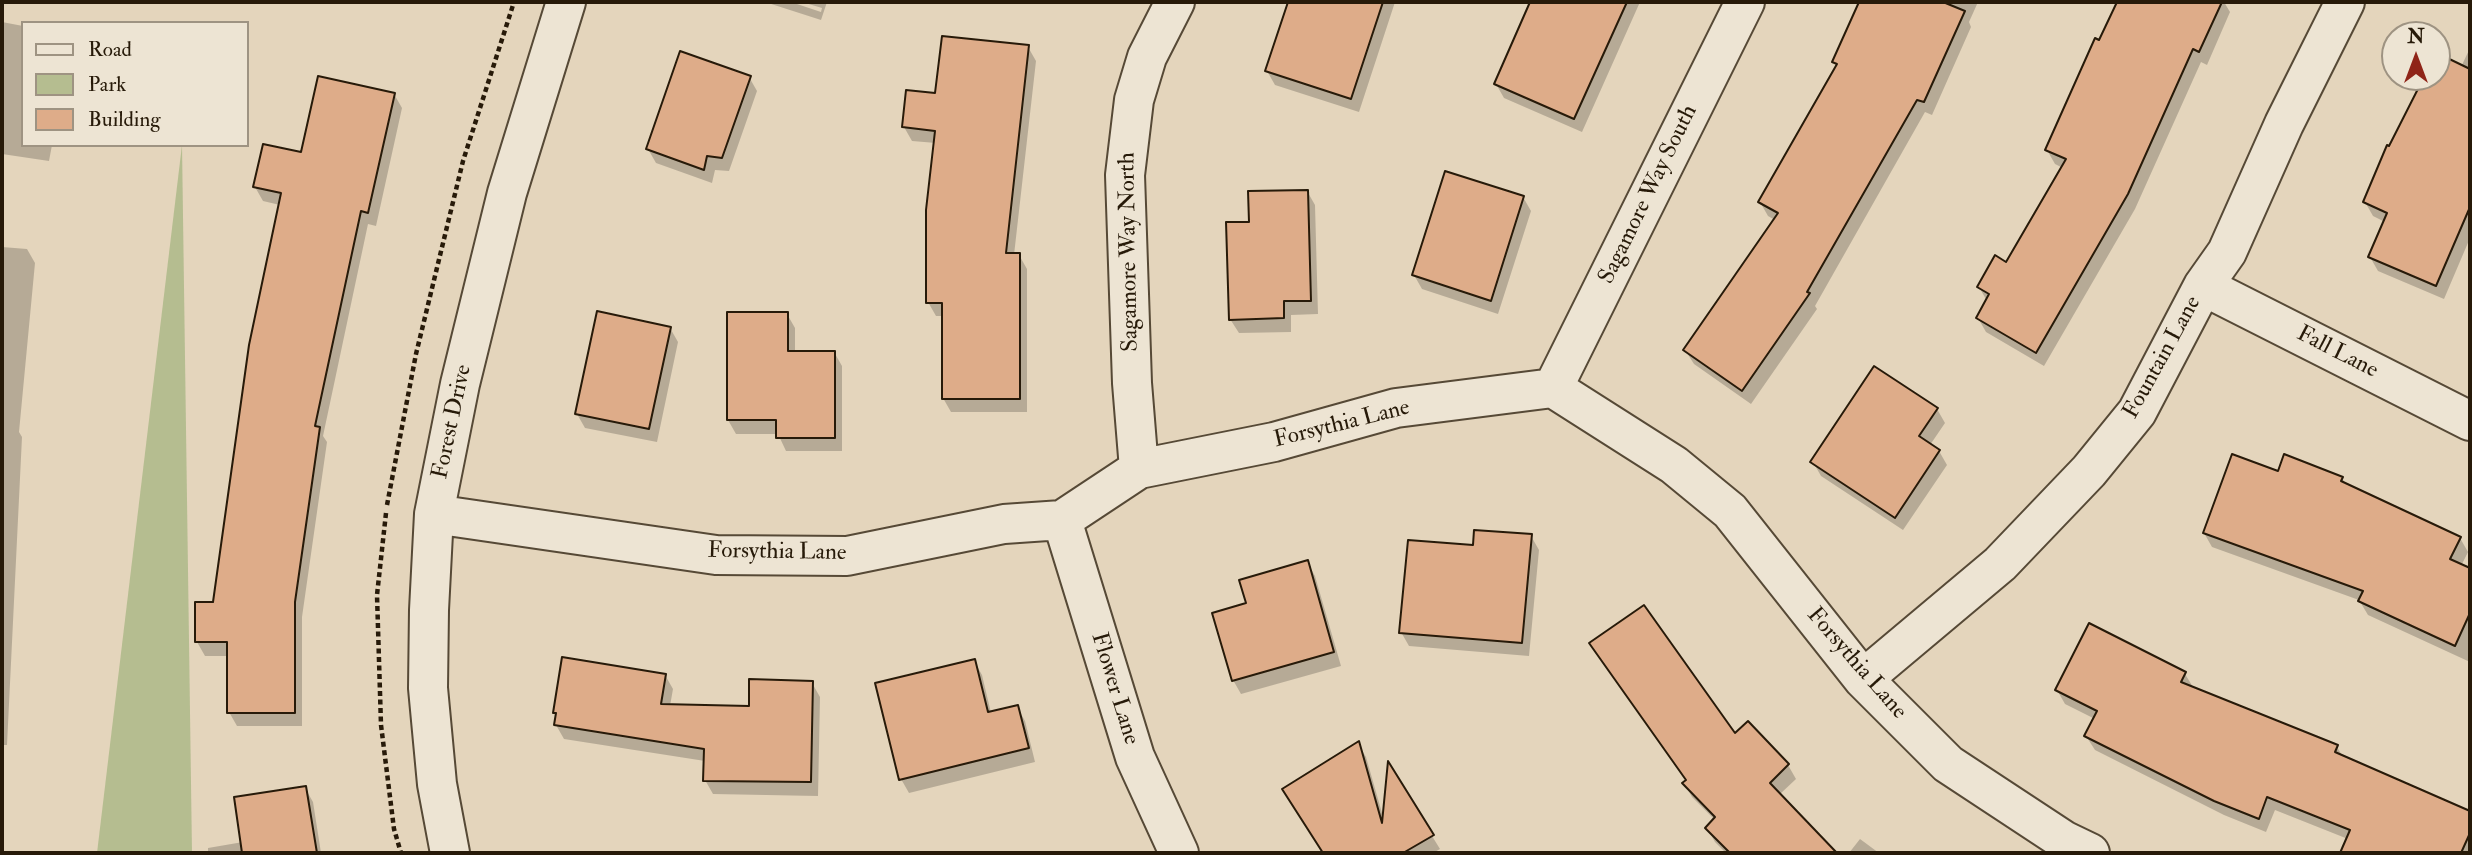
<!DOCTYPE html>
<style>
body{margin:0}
#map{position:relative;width:2472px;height:855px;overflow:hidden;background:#e4d5bc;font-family:"IM FELL Double Pica",serif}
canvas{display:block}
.frame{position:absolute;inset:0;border:4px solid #271a09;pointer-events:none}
.legend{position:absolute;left:21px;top:21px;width:228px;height:126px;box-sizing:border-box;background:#ede4d3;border:2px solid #9e9382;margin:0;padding:9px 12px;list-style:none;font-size:21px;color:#271a09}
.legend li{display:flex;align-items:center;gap:14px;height:35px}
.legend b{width:35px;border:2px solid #9e9382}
.north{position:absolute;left:2381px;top:21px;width:70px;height:70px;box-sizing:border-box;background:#ede4d3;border:2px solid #9e9382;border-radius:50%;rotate:0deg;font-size:19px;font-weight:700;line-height:28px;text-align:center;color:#271a09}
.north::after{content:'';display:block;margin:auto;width:24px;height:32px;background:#8f2418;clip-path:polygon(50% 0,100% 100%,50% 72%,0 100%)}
</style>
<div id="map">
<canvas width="2472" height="855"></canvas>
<div class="frame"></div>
<ul class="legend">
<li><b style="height:9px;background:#ede4d3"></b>Road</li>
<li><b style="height:19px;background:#b5bd90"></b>Park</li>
<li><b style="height:19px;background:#deac89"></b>Building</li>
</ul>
<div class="north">N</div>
</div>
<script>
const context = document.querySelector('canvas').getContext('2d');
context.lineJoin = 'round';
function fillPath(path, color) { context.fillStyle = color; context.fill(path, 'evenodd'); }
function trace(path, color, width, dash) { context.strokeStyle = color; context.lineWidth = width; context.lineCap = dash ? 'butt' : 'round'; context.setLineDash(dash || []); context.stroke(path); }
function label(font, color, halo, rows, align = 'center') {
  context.font = font + ' "IM FELL Double Pica",serif'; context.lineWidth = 5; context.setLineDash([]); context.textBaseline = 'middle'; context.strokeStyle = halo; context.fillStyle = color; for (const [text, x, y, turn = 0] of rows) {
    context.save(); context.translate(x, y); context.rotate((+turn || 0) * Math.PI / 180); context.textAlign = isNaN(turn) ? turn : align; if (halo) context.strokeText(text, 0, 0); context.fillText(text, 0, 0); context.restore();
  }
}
fillPath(new Path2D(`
 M182 145 192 853H97Z`), '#b5bd90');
fillPath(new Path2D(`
 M765 2H791L821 12 822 8 802 2H827L821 20Z
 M1290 2H1395L1359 112 1275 85 1267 71Z
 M1532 2H1640L1582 132 1504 98 1496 84Z
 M1861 2H1978L1969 22 1971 27 1932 115 1925 112 1815 306 1817 309 1751 404 1694 364 1685 350 1775 220 1768 216 1760 202 1837 67 1834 62Z
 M2119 2H2224L2230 12 2207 65 2201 62 2135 209 2044 366 1986 332 1978 318 1987 301 1979 287 2006 264 2063 168 2055 164 2047 150Z
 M2 22 23 26V145H52L49 161 2 154Z
 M1028 47 1036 61 1014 255H1019L1027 269V412H951L943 398V316H936L928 302 936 143 912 141 904 127 936 95Z
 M2470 48V238L2444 299 2378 271 2370 257 2385 222 2373 216 2365 202 2426 77H2437V55L2461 67Z
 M749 77 757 91 729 171 715 170 712 183 656 163 648 149Z
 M394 94 402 108 376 226 368 224 323 436 327 442 302 617V726H237L229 712V656H205L197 642 214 603 280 205 263 201 255 187Z
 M1307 191 1315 205 1318 314 1291 315V332L1239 333 1230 319 1250 224Z
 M1523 197 1531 211 1498 314 1422 289 1414 275Z
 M2 247 27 249 35 263 19 432 22 437 7 745H2Z
 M787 314 795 328V352H834L842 366V451H786L778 434H736L728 420Z
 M670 328 678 342 657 442 585 428 577 414Z
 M1937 409 1945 423 1930 445 1939 451 1947 465 1903 530 1821 476 1813 462Z
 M2279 473 2342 478 2346 485 2460 538 2468 552 2461 566 2470 570V662L2368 615 2359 600 2212 547 2204 533Z
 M1531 536 1539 550 1529 656 1409 646 1401 632 1474 547Z
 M1307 562 1315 576 1341 666 1241 694 1233 680 1248 605Z
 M974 661 982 675 991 713 1017 707 1025 721 1035 762 909 793 901 779Z
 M2185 674 2193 687 2337 747 2343 757 2470 812V853H2342L2348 839 2275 810 2266 832 2224 815 2095 750 2086 736 2095 719 2065 704 2057 690Z
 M665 675 673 689 670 706 751 707 812 683 820 697 818 796 713 794 705 780V761L564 739 556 725 557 717 554 712Z
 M1748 723 1788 765 1796 779 1779 795 1808 831 1785 853H1726L1715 842 1707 828 1715 820 1692 797 1684 783Z
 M1358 744 1366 757 1384 820 1432 836 1440 849 1433 853H1324L1293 803Z
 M305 788 313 802 321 853H208V848L243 842Z
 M1860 839 1879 853H1849Z`), '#0003');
const building = new Path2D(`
 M1288 2H1383L1351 99 1265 71Z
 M1530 2H1627L1574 119 1494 84Z
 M1859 2H1943L1965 11 1924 102 1917 100 1807 292 1810 293 1742 391 1683 350 1778 213 1758 202 1837 64 1832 62Z
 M2117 2H2222L2199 52 2193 49 2128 194 2036 353 1976 318 1989 294 1977 287 1995 255 2006 262 2066 159 2045 150 2095 38 2099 40Z
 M942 36 1029 45 1006 253H1020V399H942V303H926V210L935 131 902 127 906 90 935 93Z
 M680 51 751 76 722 158 707 156 704 170 646 149Z
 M2437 53 2470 69V207L2436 286 2368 257 2387 213 2363 202 2387 145 2389 146 2424 77H2437Z
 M318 76 395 93 368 213 361 211 315 426 320 427 295 602V713H227V642H195V602H213L249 345 281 193 253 187 263 144 301 152Z
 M1445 171 1524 196 1491 301 1412 275Z
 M1308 190 1311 301H1284V318L1229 320 1226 222H1249L1248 191Z
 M597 311 671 327 649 429 575 414Z
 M727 312H788V351H835V438H776V420H727Z
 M1874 366 1938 408 1919 436 1940 450 1895 518 1810 462Z
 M2232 454 2278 471 2284 454 2343 477 2341 481 2461 537 2450 559 2470 568V613L2455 646 2358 601 2363 591 2203 533Z
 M1474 530 1532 534 1522 643 1399 633 1408 540 1473 545Z
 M1308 560 1334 652 1232 681 1212 613 1246 603 1239 580Z
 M1644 605 1735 733 1748 721 1789 764 1770 783 1837 853H1730L1705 828 1715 817 1682 783 1686 780 1589 643Z
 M2089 623 2186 672 2181 682 2338 745 2335 752 2470 811V833L2461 853H2340L2350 830 2267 797 2259 819 2214 801 2084 736 2097 711 2055 690Z
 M562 657 666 674 661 704 749 706V679L813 681 811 782 703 781 704 749 554 725 556 713H553Z
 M975 659 988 712 1018 705 1029 748 899 780 875 683Z
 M1359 741 1382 823 1388 761 1434 835 1403 853H1323L1282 789Z
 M306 786 317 853H242L234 797Z`);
fillPath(building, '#deac89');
trace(building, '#271a09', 2);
const minor = new Path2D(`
 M2203 286 2470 421
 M1553 388 1745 2
 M1139 469 1132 383 1125 175 1134 100 1147 57 1175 2
 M434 514 716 555 847 556 1004 524 1062 520 1139 469 1274 442 1396 408 1553 388 1674 465 1730 511 1863 679 1948 764 2065 841 2090 853
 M1062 520 1135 757 1179 853
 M1863 679 2000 564 2089 471 2137 412 2203 286 2227 252 2284 124 2345 2
 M450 853 437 784 428 688 429 610 434 514 460 384 507 193 566 2`);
trace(minor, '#564936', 42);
trace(new Path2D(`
 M387 505 416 354 463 161 514 2
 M386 513 377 595 381 725 394 829 401 853`), '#271a09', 4.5, [5, 3.5]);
trace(minor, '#ede4d3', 38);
label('23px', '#271a09', '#ede4d3', [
 ["Sagamore Way South",1649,195,-64],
 ["Sagamore Way North",1130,252,-91],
 ["Fall Lane",2337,353,27],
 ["Fountain Lane",2163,358,-61],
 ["Forest Drive",453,422,-78],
 ["Forsythia Lane",1342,425,-14],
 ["Forsythia Lane",777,553,1],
 ["Forsythia Lane",1856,664,49],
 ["Flower Lane",1114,689,73]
]);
</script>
